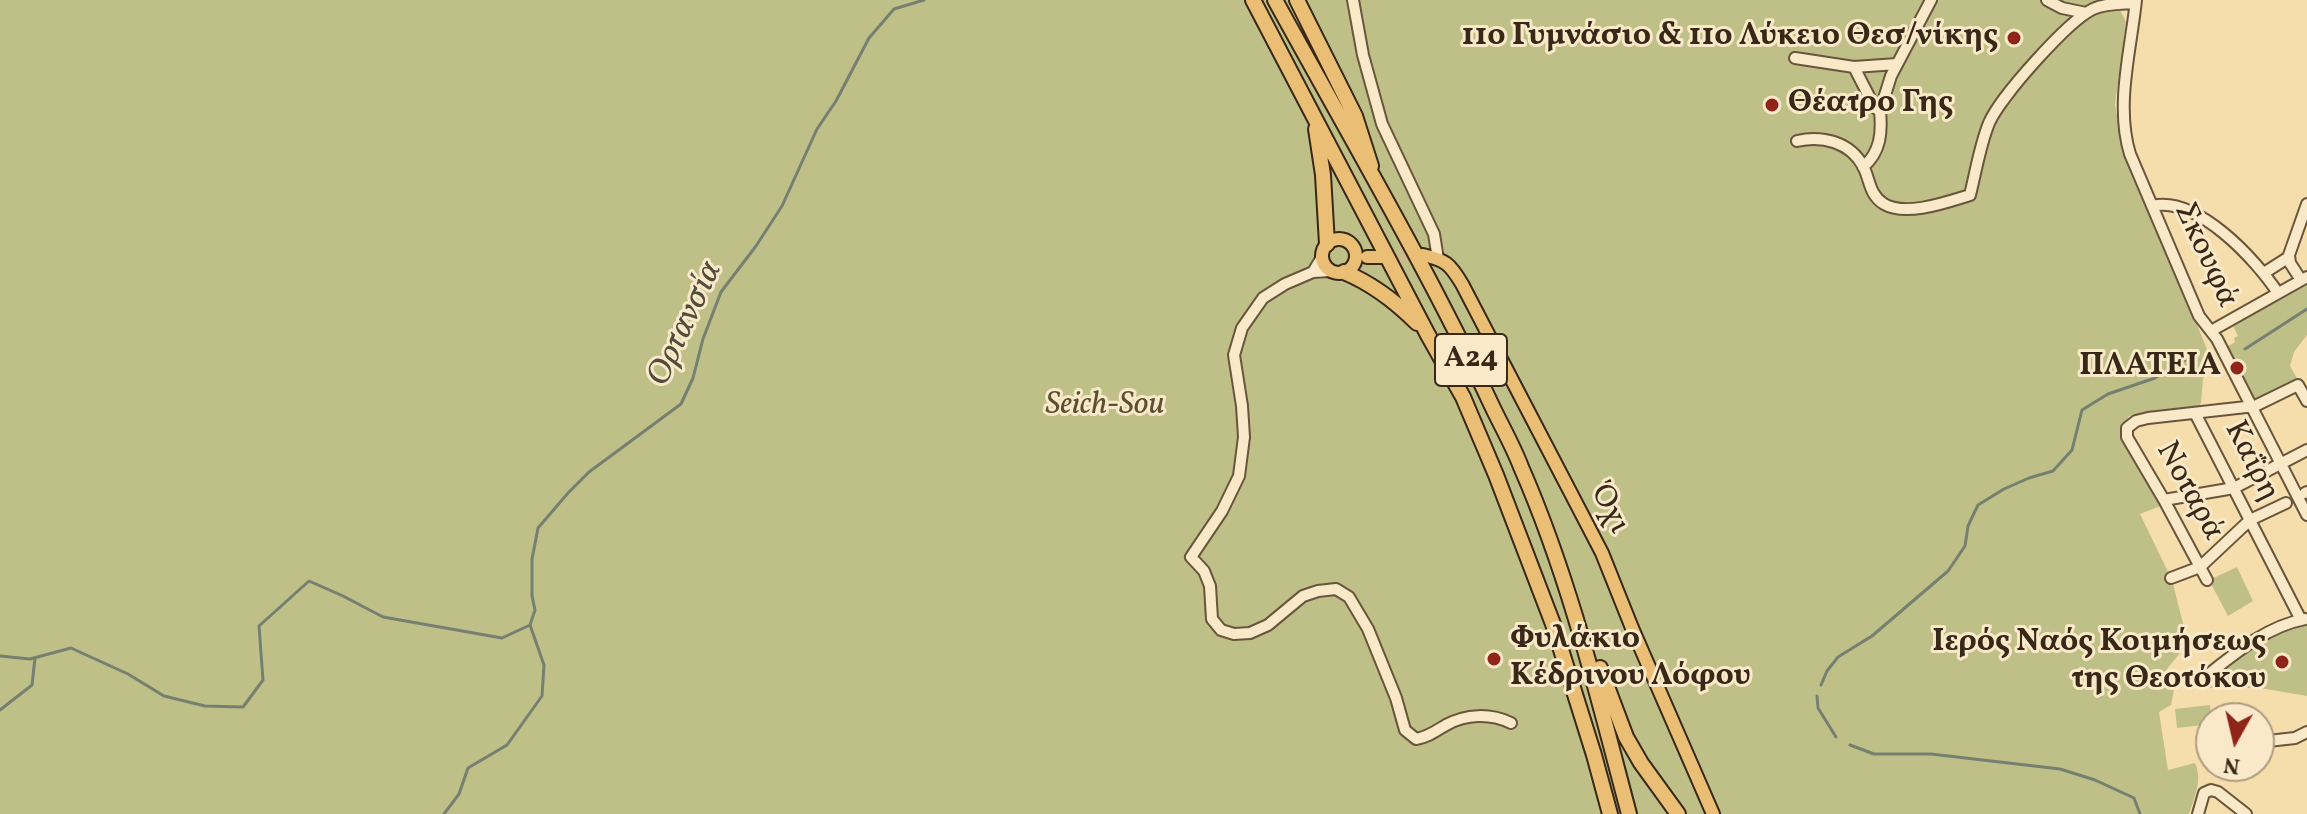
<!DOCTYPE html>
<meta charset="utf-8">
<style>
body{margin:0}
#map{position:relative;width:2307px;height:814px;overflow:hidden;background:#f6ddac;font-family:Vollkorn,serif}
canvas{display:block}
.north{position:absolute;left:2195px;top:702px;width:80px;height:80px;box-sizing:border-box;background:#f9e9c9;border:2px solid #ac9c82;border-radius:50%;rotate:188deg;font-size:22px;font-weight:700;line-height:32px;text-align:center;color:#382817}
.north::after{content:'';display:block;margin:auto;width:28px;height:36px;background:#8f2418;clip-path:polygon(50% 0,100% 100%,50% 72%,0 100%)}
</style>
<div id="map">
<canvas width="2307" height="814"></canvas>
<div class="north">N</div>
</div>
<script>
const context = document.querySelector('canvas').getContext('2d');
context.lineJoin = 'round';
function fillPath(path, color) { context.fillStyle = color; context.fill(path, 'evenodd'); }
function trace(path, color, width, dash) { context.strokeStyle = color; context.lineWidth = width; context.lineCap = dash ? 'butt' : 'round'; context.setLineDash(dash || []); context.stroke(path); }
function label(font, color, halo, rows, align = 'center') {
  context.font = font + ' Vollkorn,serif'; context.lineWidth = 6; context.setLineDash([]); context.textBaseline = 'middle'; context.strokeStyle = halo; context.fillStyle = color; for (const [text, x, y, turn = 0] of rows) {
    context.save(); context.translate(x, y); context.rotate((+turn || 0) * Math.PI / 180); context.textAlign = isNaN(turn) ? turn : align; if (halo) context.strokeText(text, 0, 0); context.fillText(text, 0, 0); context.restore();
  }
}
fillPath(new Path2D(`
 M0 0H2115L2126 22 2115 105 2121 138 2211 359 2203 379 2201 403 2198 407 2129 416 2122 428 2121 436 2163 505 2140 514 2172 580 2188 643 2163 674 2174 689 2171 705 2159 712 2168 770 2195 763C2203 780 2194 798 2189 814H0Z
 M2307 285V335L2294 352 2290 366 2298 380 2255 401 2227 347 2235 342 2234 338 2238 336 2233 326Z
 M2237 567 2253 601 2228 616 2209 580Z
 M2307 624V696L2260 688H2199L2205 682 2220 675 2263 639Z
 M2210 705 2211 724 2177 728 2175 709Z`), '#bec088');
trace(new Path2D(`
 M2245 349 2307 309
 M0 656 30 659 71 648 128 674 164 696 205 706 243 707 263 680 259 626 309 581 343 596 383 617 502 638 530 625 535 610 532 596V559L538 528 568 493 589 472 681 404 693 378 703 339 721 292 756 246 782 206 817 129 836 101 869 38 894 9 924 0
 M1821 685 1827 671 1838 657 1872 636 1948 571 1965 546 1968 526 1978 505 2004 489 2029 478 2053 471 2072 450 2082 410 2108 394 2155 378 2185 360
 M1817 696 1818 708 1836 737
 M0 710 32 685 35 658
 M1850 745 1874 754H1931L2060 769 2095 780 2134 798 2140 814
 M444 814 459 794 468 768 507 745 542 696 544 665 530 625`), '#758071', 3);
trace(new Path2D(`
 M1382 257 1423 255`), '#d0b98e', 12, [12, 6]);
const minor = new Path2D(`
 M1353 0 1363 55 1382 124 1434 234 1438 259
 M2047 0 2062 8 2086 13
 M2136 0C2131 50 2115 105 2130 154L2199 316 2217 339 2307 515
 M1795 58 1854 67 1897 64
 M1854 67 1875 108 1880 111C1882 132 1881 152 1863 167
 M1880 111 1891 76 1931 0
 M1797 141C1822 135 1850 142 1863 166 1870 179 1869 195 1884 204 1906 217 1947 202 1970 195 1976 171 1980 145 1989 123 2000 97 2068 21 2093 9 2106 3 2121 4 2135 3
 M2152 206C2197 195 2256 260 2278 293
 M1322 257 1313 272 1331 271
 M1313 272 1285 284 1263 298 1242 328 1234 355 1242 406 1244 437 1239 476 1222 511 1191 557 1204 571 1210 586 1212 619 1221 630 1234 634 1250 633 1268 625 1303 596 1318 591 1336 589 1349 597 1368 629 1396 698 1405 730 1416 739C1428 737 1436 731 1446 725 1466 714 1490 713 1511 723
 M2264 273 2289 257
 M2301 280 2290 263 2289 255 2307 204
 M2211 331 2307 277
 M2195 413 2301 620
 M2305 493 2307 492
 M2164 500 2234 488 2307 450
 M2171 578 2200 567 2250 520 2286 503
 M2207 580 2164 500 2127 437V428L2136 421 2148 418 2255 406 2298 385 2307 401
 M2200 681C2232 656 2264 627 2305 619
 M2259 742 2295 738 2307 732
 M2198 814 2204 793 2211 790 2218 792 2246 814`);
const major = new Path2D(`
 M1322 256a17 17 0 1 1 34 0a17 17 0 1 1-34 0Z
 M1423 255C1446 260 1450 264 1462 284L1602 553 1632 628 1713 814
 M1367 257H1382`);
const highway = new Path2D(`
 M1253 0 1428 335 1463 397 1496 475 1553 624 1594 755 1610 814
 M1275 0C1349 135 1427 267 1492 406 1502 427 1513 446 1521 467 1570 579 1598 697 1629 814
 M1297 0 1355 116 1371 166
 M1316 129 1323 175 1327 244
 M1344 272C1373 284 1395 301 1417 323
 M1600 668 1626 737 1641 763 1678 814`);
trace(minor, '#68553c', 14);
trace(major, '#382817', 16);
trace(highway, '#382817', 18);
trace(minor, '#f9e9c9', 10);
trace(major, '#ebbe76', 12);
trace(highway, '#ebbe76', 14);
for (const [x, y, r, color] of [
 [2014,38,8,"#8f2418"],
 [1772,105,8,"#8f2418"],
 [2237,368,8,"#8f2418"],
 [1494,659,8,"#8f2418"],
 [2282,662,8,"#8f2418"]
]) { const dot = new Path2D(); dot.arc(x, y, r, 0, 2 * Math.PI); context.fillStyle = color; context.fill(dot); trace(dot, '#f9e9c9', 3); }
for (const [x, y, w] of [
 [1471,360,72]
]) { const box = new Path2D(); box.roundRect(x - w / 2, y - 26, w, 52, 6); context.fillStyle = '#f9e9c9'; context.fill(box); trace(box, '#382817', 2); }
label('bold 30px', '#382817', null, [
 ["Α24",1471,360]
]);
label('bold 32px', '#382817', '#f9e9c9', [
 ["11ο Γυμνάσιο & 11ο Λύκειο Θεσ/νίκης",1998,38],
 ["Θέατρο Γης",1788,105,"left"],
 ["ΠΛΑΤΕΙΑ",2221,368],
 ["Φυλάκιο",1510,641,"left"],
 ["Κέδρινου Λόφου",1510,678,"left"],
 ["Ιερός Ναός Κοιμήσεως",2266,644],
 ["της Θεοτόκου",2266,681]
], 'right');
label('32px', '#382817', '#f9e9c9', [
 ["Σκουφά",2204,256,65],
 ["Καΐρη",2250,462,63],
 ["Νοταρά",2188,492,61],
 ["Όχι",1608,510,63]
]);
label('italic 32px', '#5a4e33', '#f9e9c9', [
 ["Seich-Sou",1105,407]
]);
label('italic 34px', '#514d3c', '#f9e9c9', [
 ["Ορτανσία",687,325,-65]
]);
</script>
